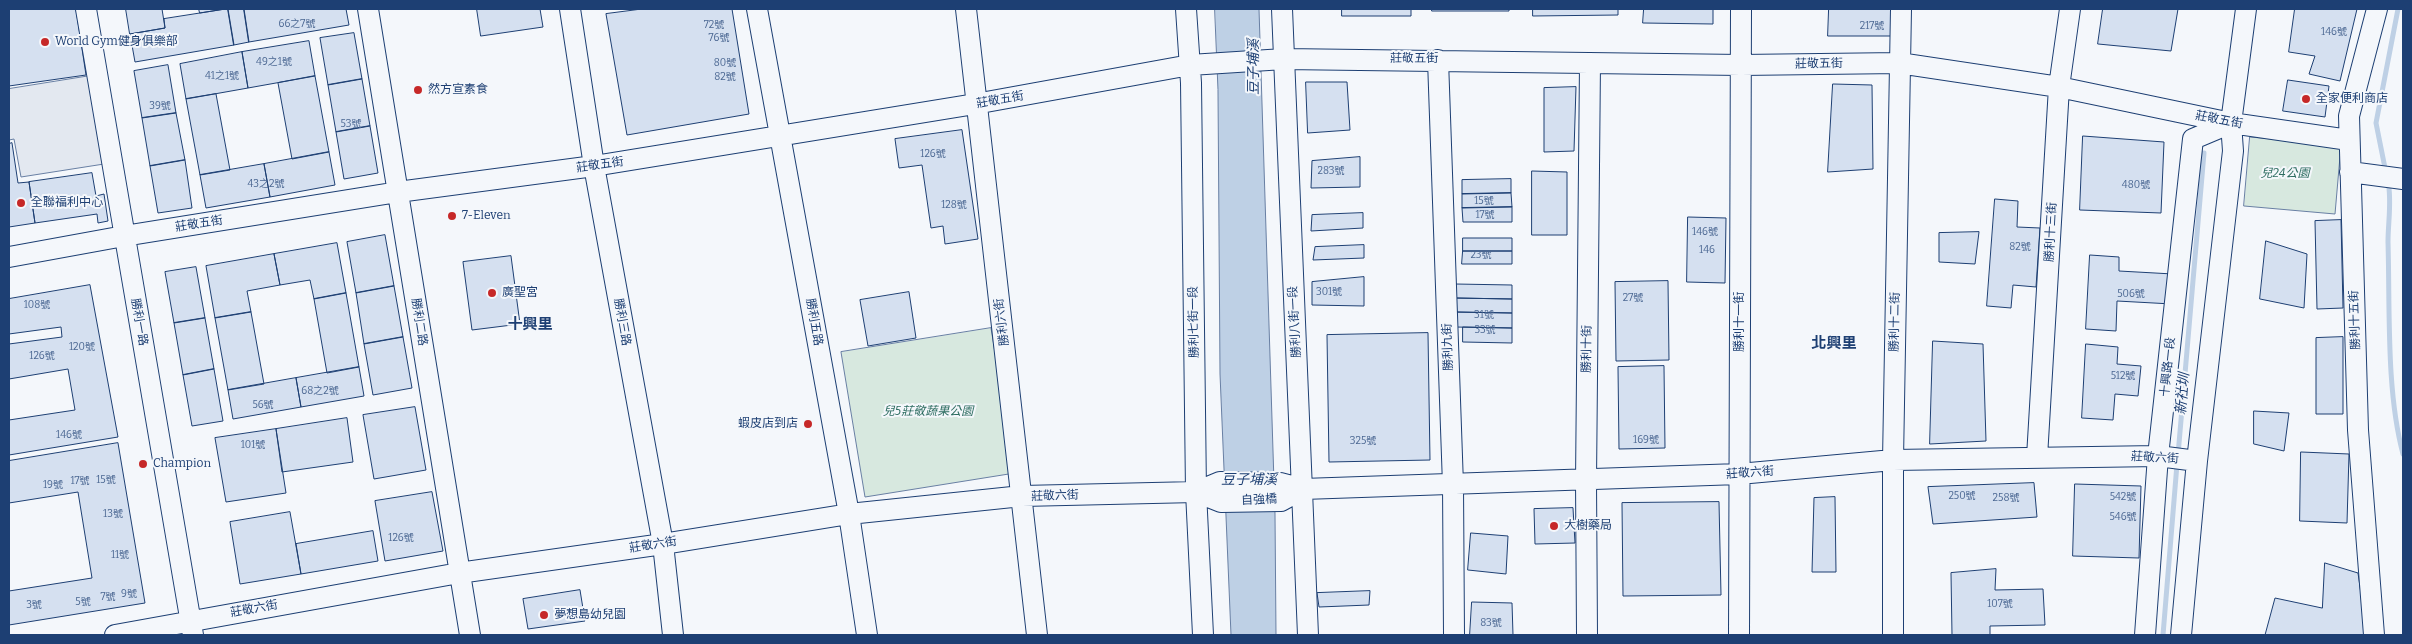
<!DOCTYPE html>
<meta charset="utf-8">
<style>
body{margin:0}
#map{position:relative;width:2412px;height:644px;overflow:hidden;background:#f4f7fb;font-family:Bitter,serif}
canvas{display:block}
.frame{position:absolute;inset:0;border:10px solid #1d3f73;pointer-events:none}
</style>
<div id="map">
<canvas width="2412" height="644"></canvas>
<div class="frame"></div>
</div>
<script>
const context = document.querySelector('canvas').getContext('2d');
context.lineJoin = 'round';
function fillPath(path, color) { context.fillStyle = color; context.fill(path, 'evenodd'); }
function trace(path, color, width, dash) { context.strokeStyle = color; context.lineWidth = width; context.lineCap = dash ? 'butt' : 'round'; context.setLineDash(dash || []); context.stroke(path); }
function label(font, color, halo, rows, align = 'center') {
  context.font = font + ' Bitter,"Noto Sans TC",serif'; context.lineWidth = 4; context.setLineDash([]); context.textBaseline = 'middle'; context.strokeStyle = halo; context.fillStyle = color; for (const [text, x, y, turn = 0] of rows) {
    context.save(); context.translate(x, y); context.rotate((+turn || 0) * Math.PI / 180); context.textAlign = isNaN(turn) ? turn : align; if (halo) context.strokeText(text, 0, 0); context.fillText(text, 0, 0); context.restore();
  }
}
const green = new Path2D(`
 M2250 137 2341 145 2335 214 2244 206Z
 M991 328 1015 473 865 497 841 352Z`);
fillPath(green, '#d7e8df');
trace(green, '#687fa3', 1);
const parking = new Path2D(`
 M90 76 104 164 21 177 14 139 9 140V89Z`);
fillPath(parking, '#e3e8f0');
trace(parking, '#687fa3', 1);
const water = new Path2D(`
 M1215 9H1259L1275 514 1276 635H1231L1220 374 1218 90Z`);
fillPath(water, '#bed0e5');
trace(water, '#687fa3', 1);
trace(new Path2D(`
 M2386 173 2376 123 2398 9
 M2388 181C2392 201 2388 222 2388 242 2390 308 2386 391 2403 454
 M2178 455 2204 153
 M2163 635 2177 464`), '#bed0e5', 5);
const building = new Path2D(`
 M9 9H76L86 75 9 86Z
 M126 9H162L165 28 130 34Z
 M199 9H225L200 13Z
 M228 9H244L249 42 234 45Z
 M228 9 234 45 135 62 130 34 165 28 164 19Z
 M244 9H346L349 25 249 42Z
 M477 9H540L543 27 481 36Z
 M642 9H732L749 114 627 135 606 14Z
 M1342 9H1411V16H1342Z
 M1432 9H1509V11H1432Z
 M1533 9H1618V15L1533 16Z
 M1644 9H1713V24L1643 23Z
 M1829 9H1893V36H1828Z
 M2103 9H2178L2171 51 2098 44Z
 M2295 9H2357L2340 81 2309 74 2315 56 2289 52Z
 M354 33 362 79 328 85 320 38Z
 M309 41 315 76 248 88 242 52Z
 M242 52 248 88 186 99 180 64Z
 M168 65 176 113 142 118 134 71Z
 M315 76 329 152 292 159 278 83Z
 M362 79 370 126 336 132 328 85Z
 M2288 80 2329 86 2325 117 2283 111Z
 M1306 82H1347L1350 130 1308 133Z
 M1833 84 1872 85 1873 169 1828 172Z
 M1576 87 1574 151 1544 152V88Z
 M216 94 230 170 200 175 186 99Z
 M176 113 185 160 150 166 142 118Z
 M370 126 378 173 344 179 336 132Z
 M962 130 978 239 945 244 943 226 931 228 922 165 899 168 895 139Z
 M2083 136 2164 142 2161 213 2080 210Z
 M12 143 18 183 29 182 35 223 9 227V144Z
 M329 152 335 185 270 197 264 164Z
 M1360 157V187L1311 188 1312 161Z
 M185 160 192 208 158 213 150 166Z
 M264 164 270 197 206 208 200 175Z
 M1532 171 1567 172V235H1532Z
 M92 173 96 196 104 194 108 221 98 223 97 214 35 223 29 182Z
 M1511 179V193L1462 194V180Z
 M1511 193 1512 207 1462 208V194Z
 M1995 199 2018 201 2017 227 2040 228 2036 287 2013 285 2011 308 1987 306Z
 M1512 207V222H1463L1462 208Z
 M1363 213V228L1311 231 1312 215Z
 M1688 217 1726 218 1725 283 1687 282Z
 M2341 220 2343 308 2317 309 2315 221Z
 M1979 232 1975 264 1939 262V233Z
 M385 235 394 286 356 293 347 242Z
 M1463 238H1512V251H1463Z
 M2266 241 2307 254 2304 308 2260 299Z
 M337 243 346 293 314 299 310 280 280 285 274 254Z
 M1364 245V258L1313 260 1315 247Z
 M1463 251H1512V264H1462Z
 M274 254 280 285 247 291 251 312 215 318 206 266Z
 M2090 255 2119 257V271L2173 274 2172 304 2117 301 2116 331 2086 329Z
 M511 256 520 324 472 330 463 262Z
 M196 267 205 318 174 323 165 272Z
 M1364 277V306L1312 305V282Z
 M1668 281 1669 360 1616 361 1615 282Z
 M1455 284 1512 285V299L1455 298Z
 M90 285 118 437 9 455V420L75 410 68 369 9 379V344L62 337 61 327 9 334V299Z
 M394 286 403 337 364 344 356 293Z
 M909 292 916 338 868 346 860 300Z
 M346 293 359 367 327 373 314 299Z
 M1455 298 1512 299V313L1455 312Z
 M251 312 264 384 228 390 215 318Z
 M1455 312 1512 313V328L1454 327Z
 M205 318 214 369 183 375 174 323Z
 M1463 327 1512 328V343L1463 342Z
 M1428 333 1430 460 1329 462 1327 335Z
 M403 337 412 388 373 395 364 344Z
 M2343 337V414H2316V338Z
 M1933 341 1983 344 1986 441 1930 444Z
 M2086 344 2118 347 2117 364 2141 366 2138 396 2115 394 2113 420 2082 418Z
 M1664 366 1665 448 1619 449 1618 367Z
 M359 367 364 396 301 407 296 378Z
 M214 369 223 421 192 426 183 375Z
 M296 378 301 407 233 419 228 390Z
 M415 407 426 470 374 479 363 415Z
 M2254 411 2289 413 2284 451 2254 444Z
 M347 418 353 462 282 472 276 429Z
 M276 429 286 493 226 502 215 438Z
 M118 443 145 603 9 625V591L92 578 78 492 9 503V461Z
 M2301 452 2349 454 2347 523 2300 521Z
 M2034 483 2037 517 1933 524 1928 487Z
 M2075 484 2141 486 2139 558 2073 556Z
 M432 492 443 551 385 561 375 501Z
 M1835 497 1836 572H1812L1814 498Z
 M1719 502 1721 595 1623 596 1622 503Z
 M1573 508 1575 543 1535 544 1534 509Z
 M290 512 301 574 240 584 230 522Z
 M373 531 378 561 301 574 296 544Z
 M1471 533 1508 536 1506 574 1468 570Z
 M2325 563 2358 573 2367 635H2265L2275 598 2322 608Z
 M1996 569 1995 590 2043 589 2045 625 1990 626V635H1952L1951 573Z
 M580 590 585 621 528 629 523 599Z
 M1370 591 1369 605 1319 607 1317 593Z
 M1472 602 1512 603 1513 635H1470Z`);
fillPath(building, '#d5e0f0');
trace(building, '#1d3f73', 1);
const minor = new Path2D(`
 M86 9 193 635
 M368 9 470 635
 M570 9 594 166 663 544 673 635
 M757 9 849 514 867 635
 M966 9 1037 635
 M1186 9 1191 83 1196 492 1203 635
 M1282 9 1308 635
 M1438 60 1453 485 1454 635
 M2350 172 2403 179
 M9 257 124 236 398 192 594 166 803 132 975 104 1190 65 1284 59 1741 65 1899 63 2059 87 2231 123 2349 140
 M2037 457 2059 87 2070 9
 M1196 492 1220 482 1280 483 1303 489 1739 474 1893 460 2158 456 2197 461
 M115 635 459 573 663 544 849 514 1022 496 1196 492 1221 502 1281 501 1303 489
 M1587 635 1586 481 1590 63
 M1739 635 1741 9
 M1893 635V460L1901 9
 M2145 635 2158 456 2193 139 2231 123
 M2181 635 2197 461 2233 151 2231 123 2246 9
 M2374 635 2358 430 2349 116 2377 9`);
trace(minor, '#1d3f73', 22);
trace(minor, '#f4f7fb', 20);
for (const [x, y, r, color] of [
 [45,42,5,"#c62828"],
 [418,90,5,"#c62828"],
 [2306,99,5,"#c62828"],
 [21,203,5,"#c62828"],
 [452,216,5,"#c62828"],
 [492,293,5,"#c62828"],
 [808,424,5,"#c62828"],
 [143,464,5,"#c62828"],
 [1554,526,5,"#c62828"],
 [544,615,5,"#c62828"]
]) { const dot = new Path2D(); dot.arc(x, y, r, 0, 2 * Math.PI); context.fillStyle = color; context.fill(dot); trace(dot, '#f4f7fb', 2); }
label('10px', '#4b6792', null, [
 ["66之7號",297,24],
 ["72號",714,25],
 ["217號",1872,26],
 ["146號",2334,32],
 ["76號",719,38],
 ["49之1號",274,62],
 ["80號",725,63],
 ["41之1號",222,76],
 ["82號",725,77],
 ["39號",160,106],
 ["53號",351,124],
 ["126號",933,154],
 ["283號",1331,171],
 ["43之2號",266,184],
 ["480號",2136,185],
 ["15號",1484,201],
 ["128號",954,205],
 ["17號",1485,215],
 ["146號",1705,232],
 ["82號",2020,247],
 ["146",1707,250],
 ["23號",1481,255],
 ["301號",1329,292],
 ["506號",2131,294],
 ["27號",1633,298],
 ["108號",37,305],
 ["31號",1484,315],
 ["33號",1485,330],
 ["120號",82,347],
 ["126號",42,356],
 ["512號",2123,376],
 ["68之2號",320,391],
 ["56號",263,405],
 ["146號",69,435],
 ["169號",1646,440],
 ["325號",1363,441],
 ["101號",253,445],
 ["15號",106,480],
 ["17號",80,481],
 ["19號",53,485],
 ["250號",1962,496],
 ["542號",2123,497],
 ["258號",2006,498],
 ["13號",113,514],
 ["546號",2123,517],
 ["126號",401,538],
 ["11號",120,555],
 ["9號",129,594],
 ["7號",108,597],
 ["5號",83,602],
 ["107號",2000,604],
 ["3號",34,605],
 ["83號",1491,623]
]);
label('12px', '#1d3f73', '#f4f7fb', [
 ["World Gym健身俱樂部",55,42],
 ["然方宣素食",428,90],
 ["全家便利商店",2316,99],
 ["全聯福利中心",31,203],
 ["7-Eleven",462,216],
 ["廣聖宮",502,293],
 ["蝦皮店到店",798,424,"right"],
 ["Champion",153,464],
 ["大樹藥局",1564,526],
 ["夢想島幼兒園",554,615]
], 'left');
label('12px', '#1d3f73', '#f4f7fb', [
 ["莊敬五街",1414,59],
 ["莊敬五街",1819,64,-1],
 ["莊敬五街",1000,100,-10],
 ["莊敬五街",2219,120,11],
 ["莊敬五街",600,165,-8],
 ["莊敬五街",199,224,-9],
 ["勝利十三街",2051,232,-87],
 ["勝利十五街",2355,320,-92],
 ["勝利一路",139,322,80],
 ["勝利二路",419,322,81],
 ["勝利三路",622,322,80],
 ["勝利五路",814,322,80],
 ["勝利六街",1002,322,-97],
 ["勝利七街一段",1194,322,-91],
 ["勝利八街一段",1295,322,-93],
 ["勝利十一街",1740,322,-90],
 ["勝利十二街",1895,322,-89],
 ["勝利九街",1448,347,-92],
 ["勝利十街",1587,349,-89],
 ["十興路一段",2168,367,-84],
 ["莊敬六街",2155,458,3],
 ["莊敬六街",1750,473,-4],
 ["莊敬六街",1055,496,-2],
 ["自強橋",1259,500,-3],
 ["莊敬六街",653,545,-9],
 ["莊敬六街",254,609,-10]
]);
label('italic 12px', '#2c6c60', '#f4f7fb', [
 ["兒24公園",2285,174],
 ["兒5莊敬蔬果公園",928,412]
]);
label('italic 14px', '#1d3f73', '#f4f7fb', [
 ["豆子埔溪",1254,67,-90],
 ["新社圳",2183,394,-85],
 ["豆子埔溪",1249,480]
]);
label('bold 15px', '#1d3f73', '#f4f7fb', [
 ["十興里",530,325],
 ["北興里",1834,344]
]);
</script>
